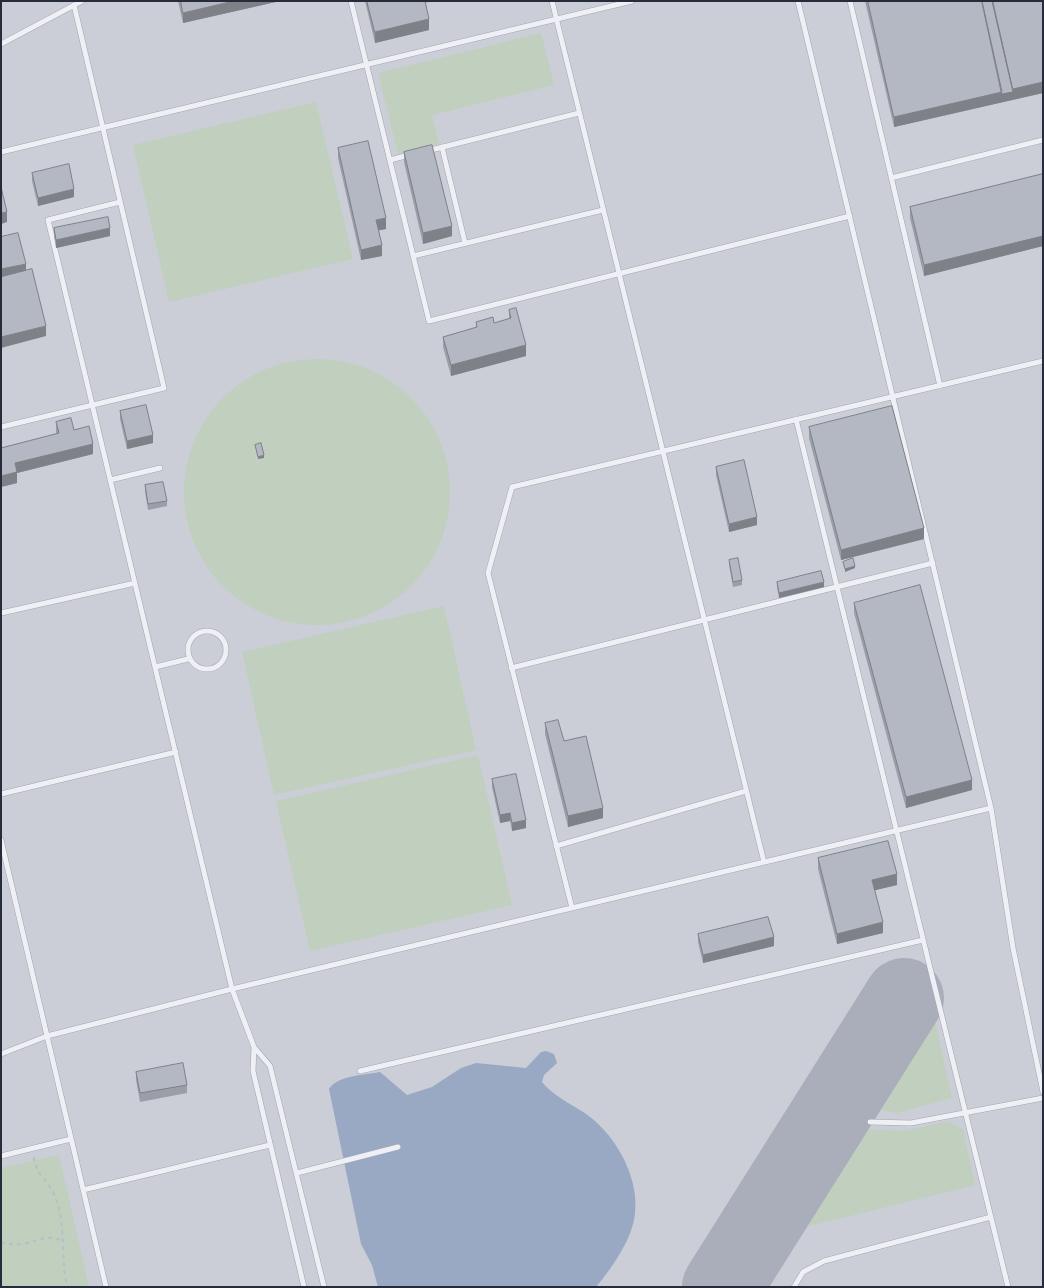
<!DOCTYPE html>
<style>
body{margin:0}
#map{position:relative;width:1044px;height:1288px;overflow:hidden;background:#dddfe6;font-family:"Source Sans 3",sans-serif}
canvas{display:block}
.frame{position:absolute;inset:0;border:2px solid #272c3b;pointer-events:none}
</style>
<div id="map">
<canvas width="1044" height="1288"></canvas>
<div class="frame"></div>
</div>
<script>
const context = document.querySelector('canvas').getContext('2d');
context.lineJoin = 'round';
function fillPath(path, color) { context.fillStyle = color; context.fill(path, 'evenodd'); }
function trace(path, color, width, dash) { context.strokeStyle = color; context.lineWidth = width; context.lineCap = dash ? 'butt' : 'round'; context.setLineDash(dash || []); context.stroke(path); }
fillPath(new Path2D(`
 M1 1H1043V1287H1Z`), '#cbced7');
fillPath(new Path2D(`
 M541 33 554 85 432 115 439 144 398 154 378 73Z
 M316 102 353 259 169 302 133 145Z
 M184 492a133 133 0 1 1 266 0a133 133 0 1 1-266 0Z
 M444 606 476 750 274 795 242 652Z
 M478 755 512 905 310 951 276 801Z
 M933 1012 952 1098 897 1113 869 1108Z
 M947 1121 963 1129 975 1185 797 1229 861 1129 904 1131Z
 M59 1155 89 1287H1V1168Z`), '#c1cfbe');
fillPath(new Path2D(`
 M546 1051 554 1054 557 1063 544 1075 542 1082C557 1100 578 1106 595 1121 619 1142 639 1180 635 1213 633 1238 612 1268 596 1287H378L372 1265 361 1244 329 1089C338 1075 365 1075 380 1072L407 1095 432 1087 461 1068 476 1063 526 1068 541 1052Z`), '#99a9c4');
trace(new Path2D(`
 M722 1287 904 998`), '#aaaeba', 80);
const service = new Path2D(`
 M351 1 429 321 850 216
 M552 1 764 862
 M798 1 991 808 1013 948 1043 1092
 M850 1 940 386
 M1 44 82 1
 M442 147 465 243
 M427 151 579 113
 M1 152 632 1
 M390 160 409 155
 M891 178 1043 140
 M120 202 48 220 232 989 254 1047 270 1066 324 1287
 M413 256 603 210
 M796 419 1008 1287
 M1 427 164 388 74 5
 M110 480 160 468
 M1 613 135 583
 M188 650a19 19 0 1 1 38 0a19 19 0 1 1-38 0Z
 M155 667 188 659
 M511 668 933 563
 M1 794 176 752
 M1 840 106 1287
 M556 846 746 791
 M572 908 488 573 512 487 1043 361
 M254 1047 253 1071 304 1287
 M1 1054 47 1036 232 989 991 808
 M360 1071 923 940
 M870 1122 911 1123 1043 1098
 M1 1156 71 1139
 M297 1173 398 1147
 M83 1190 270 1145
 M794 1287 803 1272 824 1261 991 1217`);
trace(service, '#a3a6af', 6);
trace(new Path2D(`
 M34 1157C35 1174 48 1180 54 1194 67 1223 60 1256 67 1287
 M1 1243C8 1244 15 1245 22 1244 37 1242 47 1233 62 1241
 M1 1286V1287`), '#bbbdc5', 2, [4, 4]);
trace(service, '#eff0f5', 5);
fillPath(new Path2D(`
 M178 1H280L183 23Z
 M365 1H432L425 3 429 30 375 43Z
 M865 1H1043V93L894 127Z
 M338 148 386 229 379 230 382 256 361 260 338 158Z
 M404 152 452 236 423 244 404 162Z
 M32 173 74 197 38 206 32 181Z
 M1043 174V246L924 276 910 218V207Z
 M54 228 110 236 56 248 54 236Z
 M509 310 526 356 451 376 443 347V337L476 328V322L494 323 509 319Z
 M120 411 153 443 127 449 120 419Z
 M56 422 74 430 93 454 17 473V483L1 487V448L56 434Z
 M809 427 924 539 841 560 809 438Z
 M716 467 757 525 729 532 716 475Z
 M145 485 167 501V506L148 510 145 491Z
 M729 560 742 580V585L733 587 729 565Z
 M777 582 824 587 779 598 777 587Z
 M854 603 972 790 906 808 854 613Z
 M545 723 564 741 603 818 568 827 545 734Z
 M492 779 526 828 512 831 510 821 500 823 492 787Z
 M818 858 897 885 875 890 883 933 837 944 818 869Z
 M698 934 774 946 703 963 698 942Z
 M136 1072 187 1085V1093L140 1102 136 1080Z`), '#9b9ea7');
fillPath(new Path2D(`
 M234 1H280L183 23V13Z
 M429 19V30L375 43V32Z
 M1043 82V93L894 127V117L1002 92H1013V89Z
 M74 189V197L38 206V198Z
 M7 212V222L1 224V213Z
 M386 218V229L376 231V220Z
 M452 226V236L423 244V233Z
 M110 228V236L56 248V240Z
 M1043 236V246L924 276V265Z
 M382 245V256L361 260V250Z
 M26 264V274L1 280V269Z
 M46 326V336L1 348V337Z
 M526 345V356L451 376V365Z
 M153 435V443L127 449V441Z
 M93 444V454L17 473V483L1 487V476L15 463Z
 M264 455V458L258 459V457Z
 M757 517V525L729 532V524Z
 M924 528V539L841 560V550Z
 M855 566V568L845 572V569Z
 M824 582V587L779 598V593Z
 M972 780V790L906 808V797Z
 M603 808V818L568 827V816Z
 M510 813V821L500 823V815Z
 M526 820V828L512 831V823Z
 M897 874V885L872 891V880Z
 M883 922V933L837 944V934Z
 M774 937V946L703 963V955Z`), '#7e8188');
const building = new Path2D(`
 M181 1H234L183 13Z
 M367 1H425L429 19 375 32Z
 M868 1H982L1002 92 894 117Z
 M982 1H992L1013 92 1002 94Z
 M993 1H1043V82L1013 89Z
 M368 141 386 218 376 220 382 245 361 250 338 148Z
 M432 145 452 226 423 233 404 152Z
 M69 164 74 189 38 198 32 173Z
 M1043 174V236L924 265 910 207Z
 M1 187 7 212 1 213Z
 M108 217 110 228 56 240 54 228Z
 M18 233 26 264 1 269V237Z
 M32 269 46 326 1 337V277Z
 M516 308 526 345 451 365 443 337 477 327 476 322 493 317 494 323 511 318 509 310Z
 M146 405 153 435 127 441 120 411Z
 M892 406 924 528 841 550 809 427Z
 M71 418 74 430 89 426 93 444 15 463 17 472 1 476V448L59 433 56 422Z
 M261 443 264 455 258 457 255 445Z
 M744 460 757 517 729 524 716 467Z
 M163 482 167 501 148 504 145 485Z
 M738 558 742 580 733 582 729 560Z
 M853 558 855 566 845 569 843 562Z
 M821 571 824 582 779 593 777 582Z
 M920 585 972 780 906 797 854 603Z
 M558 720 564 741 586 736 603 808 568 816 545 723Z
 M516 774 526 820 512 823 510 813 500 815 492 779Z
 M888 841 897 874 872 880 883 922 837 934 818 858Z
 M768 917 774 937 703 955 698 934Z
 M183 1063 187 1085 140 1093 136 1072Z`);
fillPath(building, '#b4b8c2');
trace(building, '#7e8188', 1);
</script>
